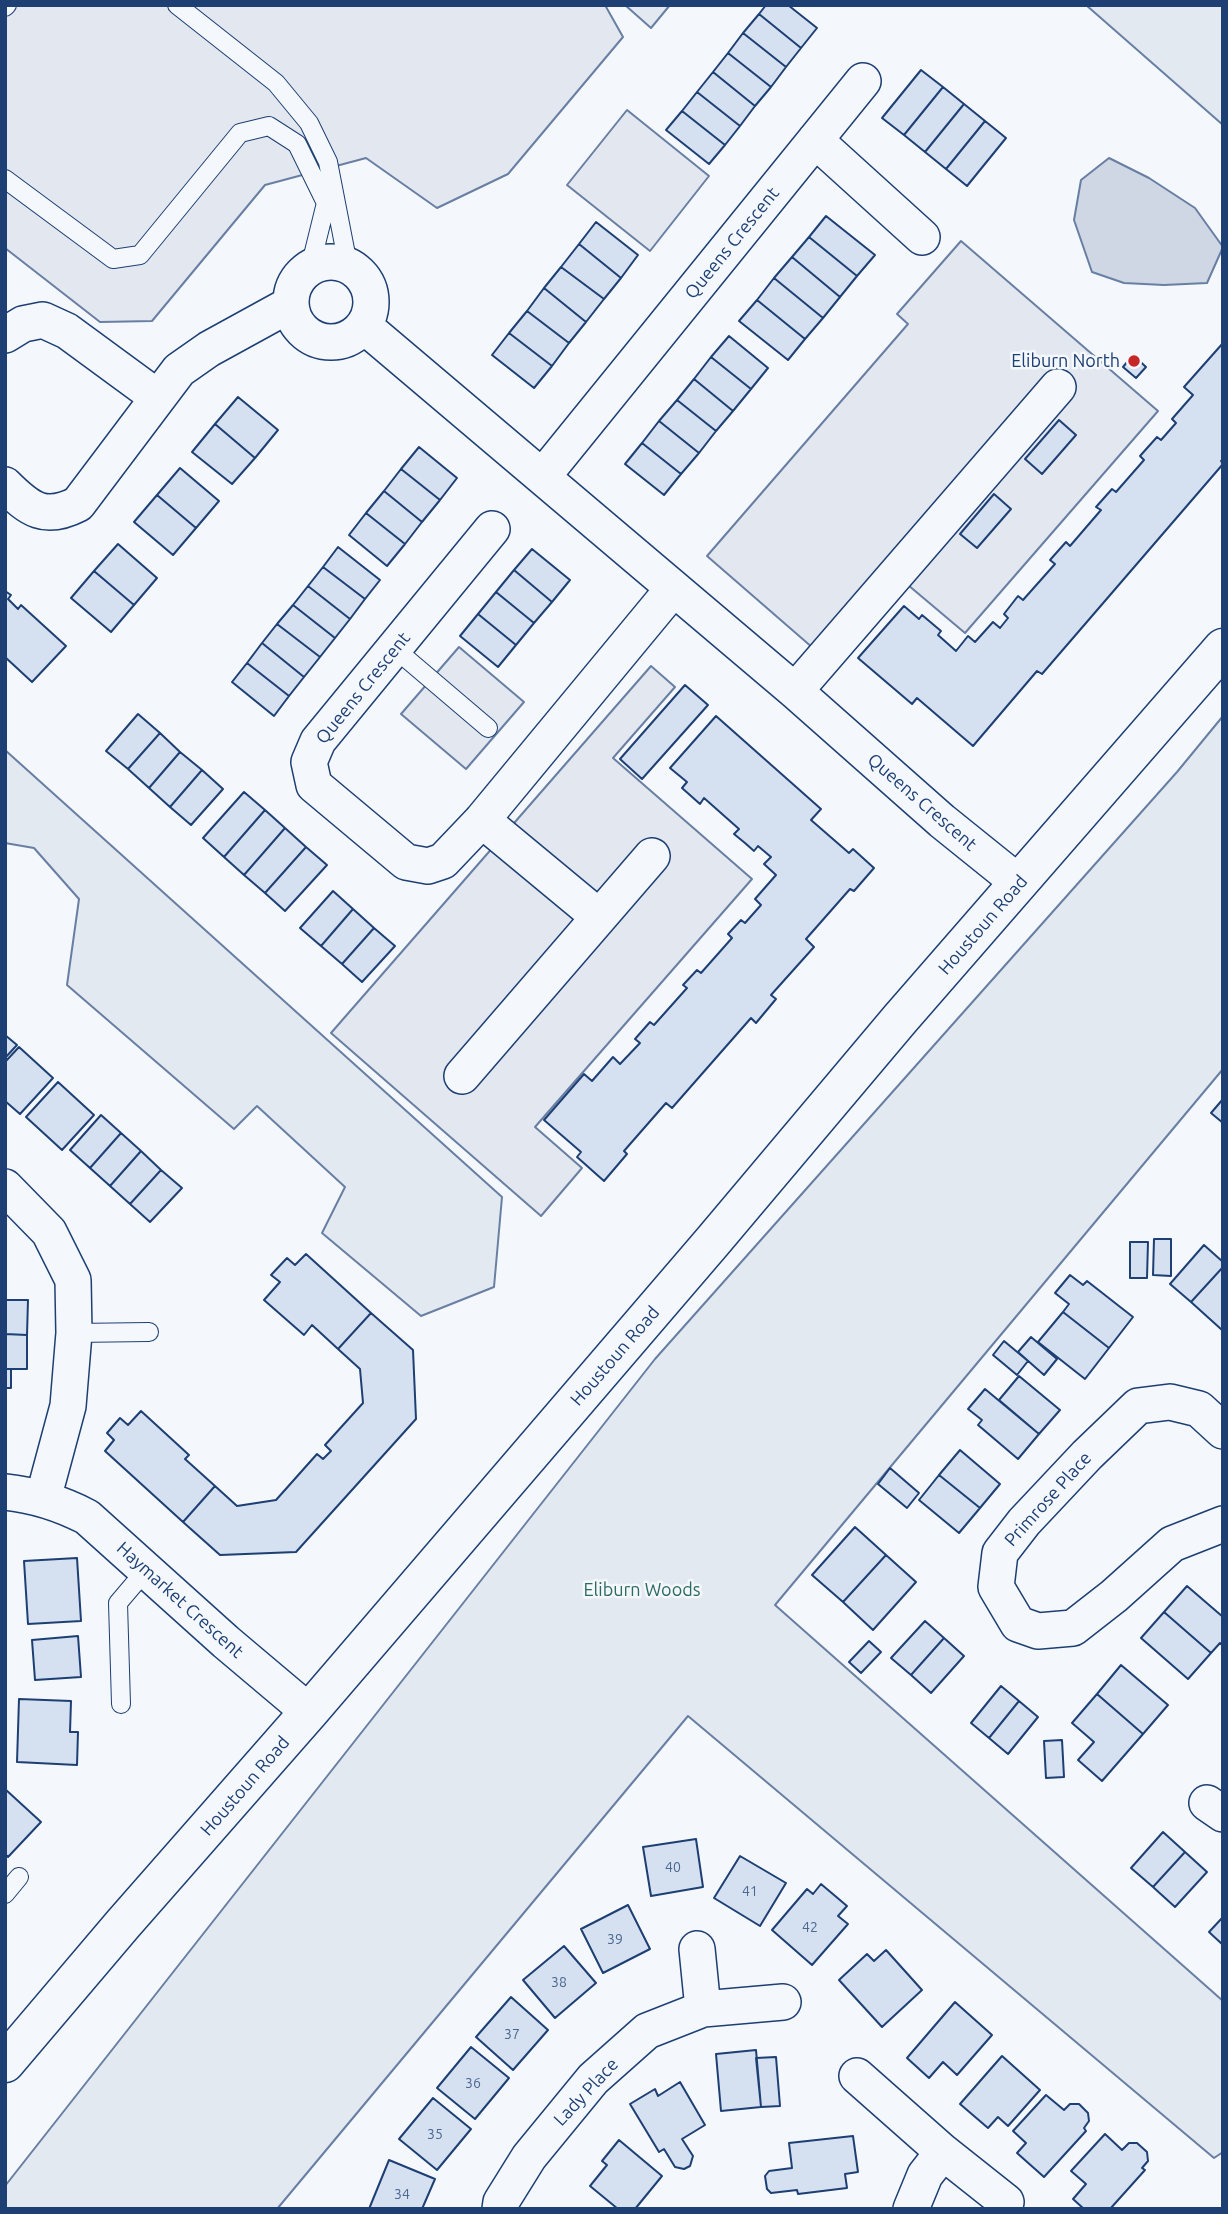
<!DOCTYPE html>
<style>
body{margin:0}
#map{position:relative;width:1228px;height:2214px;overflow:hidden;background:#f4f7fb;font-family:Ubuntu,sans-serif}
canvas{display:block}
.frame{position:absolute;inset:0;border:7px solid #1d3f73;pointer-events:none}
</style>
<div id="map">
<canvas width="1228" height="2214"></canvas>
<div class="frame"></div>
</div>
<script>
const context = document.querySelector('canvas').getContext('2d');
context.lineJoin = 'round';
function fillPath(path, color) { context.fillStyle = color; context.fill(path, 'evenodd'); }
function trace(path, color, width, dash) { context.strokeStyle = color; context.lineWidth = width; context.lineCap = dash ? 'butt' : 'round'; context.setLineDash(dash || []); context.stroke(path); }
function label(font, color, halo, rows, align = 'center') {
  context.font = font + ' Ubuntu,sans-serif'; context.lineWidth = 5; context.setLineDash([]); context.textBaseline = 'middle'; context.strokeStyle = halo; context.fillStyle = color; for (const [text, x, y, turn = 0] of rows) {
    context.save(); context.translate(x, y); context.rotate((+turn || 0) * Math.PI / 180); context.textAlign = isNaN(turn) ? turn : align; if (halo) context.strokeText(text, 0, 0); context.fillText(text, 0, 0); context.restore();
  }
}
const green = new Path2D(`
 M625 5H670L651 28Z
 M1086 5H1223V125Z
 M1223 716V1069L775 1605 1223 2001V2152L1214 2158 688 1716 277 2209H5V2186L655 1359 1177 772Z
 M5 750 502 1197 494 1287 421 1316 322 1233 345 1187 257 1106 234 1129 67 985 79 899 34 848 5 843Z`);
fillPath(green, '#e3e9f0');
trace(green, '#687fa3', 2);
const parking = new Path2D(`
 M5 5H605L623 37 508 174 437 208 366 158 265 185 152 321 100 322 5 248Z
 M627 110 709 176 650 251 567 185Z
 M961 241 1158 411 965 633 908 585 836 668 707 556 908 324 897 314Z
 M459 647 524 702 466 769 401 714Z
 M651 666 675 687 613 758 752 879 535 1127 582 1168 541 1216 331 1033Z`);
fillPath(parking, '#e3e8f0');
trace(parking, '#687fa3', 2);
const water = new Path2D(`
 M1109 158 1149 178 1195 208 1223 247 1207 283 1164 285 1124 283 1092 272 1074 220 1081 180Z`);
fillPath(water, '#cfd7e4');
trace(water, '#687fa3', 2);
const building = new Path2D(`
 M766 5H788L817 28 801 48 759 14Z
 M759 14 801 48 786 67 743 33Z
 M743 33 786 67 771 87 728 53Z
 M728 53 771 87 755 106 713 72Z
 M921 70 943 87 904 135 882 118Z
 M713 72 755 106 740 126 697 92Z
 M943 87 964 104 925 152 904 135Z
 M697 92 740 126 725 145 682 111Z
 M964 104 985 121 946 169 925 152Z
 M682 111 725 145 709 164 666 130Z
 M985 121 1006 138 967 186 946 169Z
 M826 216 875 255 857 276 809 237Z
 M596 222 638 255 621 278 579 244Z
 M809 237 857 276 840 297 792 257Z
 M579 244 621 278 604 299 561 267Z
 M792 257 840 297 823 318 774 278Z
 M561 267 604 299 586 322 544 288Z
 M774 278 823 318 805 339 757 300Z
 M544 288 586 322 569 343 527 311Z
 M757 300 805 339 788 360 739 321Z
 M527 311 569 343 552 366 509 333Z
 M509 333 552 366 534 388 492 355Z
 M729 336 768 368 751 389 711 357Z
 M1223 343V459L1221 461 1223 464 1042 674 1037 671 973 746 917 698 912 704 858 658 904 606 919 619 922 615 941 631 938 635 956 651 968 636 975 642 993 622 1000 628 1008 618 1004 614 1018 596 1023 600 1055 564 1050 560 1066 542 1070 546 1101 510 1096 507 1112 489 1116 492 1144 460 1140 456 1157 437 1161 440 1176 423 1172 419 1193 395 1184 387Z
 M1133 355 1146 367 1136 378 1123 367Z
 M711 357 751 389 733 411 694 379Z
 M694 379 733 411 716 431 677 400Z
 M238 397 278 430 255 458 215 424Z
 M677 400 716 431 699 453 659 421Z
 M1059 420 1076 435 1042 474 1025 459Z
 M659 421 699 453 681 474 642 443Z
 M215 424 255 458 232 484 192 452Z
 M642 443 681 474 664 495 625 464Z
 M419 447 457 478 440 500 401 469Z
 M180 468 219 501 196 528 157 495Z
 M401 469 440 500 422 522 384 491Z
 M384 491 422 522 405 544 366 513Z
 M994 494 1011 509 977 548 960 534Z
 M157 495 196 528 173 555 134 522Z
 M366 513 405 544 387 566 349 535Z
 M118 544 157 578 134 605 94 571Z
 M338 547 380 580 365 599 323 567Z
 M532 549 570 580 552 602 514 570Z
 M323 567 365 599 350 619 308 586Z
 M514 570 552 602 534 623 496 592Z
 M94 571 134 605 111 632 71 598Z
 M308 586 350 619 335 638 293 605Z
 M5 591 11 595 8 599 18 609 21 605 66 646 32 682 5 657Z
 M496 592 534 623 516 645 478 614Z
 M293 605 335 638 320 657 277 624Z
 M478 614 516 645 498 667 460 636Z
 M277 624 320 657 304 677 262 643Z
 M262 643 304 677 289 696 247 663Z
 M247 663 289 696 274 716 232 682Z
 M685 685 708 705 642 779 620 759Z
 M138 714 160 733 128 769 106 751Z
 M716 716 821 809 811 820 849 853 853 849 874 868 854 891 850 889 806 939 814 947 771 995 776 999 756 1023 751 1018 672 1108 666 1103 624 1151 627 1154 604 1181 577 1157 581 1152 544 1120 584 1074 592 1081 613 1057 620 1064 640 1043 635 1039 650 1022 654 1025 687 988 683 985 697 970 701 973 732 938 728 934 741 920 745 923 761 905 755 899 776 875 764 864 771 857 758 846 754 851 745 843 734 834 739 829 704 798 700 804 682 788 687 782 670 768Z
 M160 733 180 752 149 788 128 769Z
 M180 752 202 770 170 807 149 788Z
 M202 770 223 789 191 825 170 807Z
 M244 792 265 810 224 857 203 838Z
 M265 810 285 828 244 875 224 857Z
 M285 828 306 847 265 893 244 875Z
 M306 847 327 865 285 911 265 893Z
 M333 891 353 909 321 946 300 928Z
 M353 909 374 928 342 964 321 946Z
 M374 928 395 946 362 982 342 964Z
 M5 1035 17 1045 5 1058Z
 M19 1047 53 1078 20 1114 5 1101V1062Z
 M58 1082 94 1115 62 1150 26 1117Z
 M1223 1099V1123L1211 1113Z
 M101 1115 121 1133 90 1168 70 1150Z
 M121 1133 141 1151 110 1186 90 1168Z
 M141 1151 161 1170 130 1204 110 1186Z
 M161 1170 182 1188 150 1222 130 1204Z
 M1154 1239H1171V1276L1153 1275Z
 M1130 1242H1148L1147 1278H1130Z
 M1204 1245 1223 1262V1267L1191 1302 1170 1284Z
 M306 1254 371 1313 338 1349 312 1325 304 1335 264 1300 280 1282 271 1275 287 1258 295 1265Z
 M1223 1267V1329L1222 1330 1191 1302Z
 M1070 1275 1083 1285 1087 1281 1133 1317 1109 1348 1063 1312 1069 1304 1055 1293Z
 M5 1300H28L27 1335 5 1334Z
 M1063 1312 1109 1348 1085 1379 1038 1342Z
 M371 1313 413 1350 416 1419 296 1552 220 1555 183 1522 215 1486 237 1506 276 1500 317 1454 323 1459 331 1451 325 1445 363 1403 360 1369 338 1349Z
 M5 1334 27 1335V1369H5Z
 M1031 1337 1057 1359 1044 1375 1018 1352Z
 M1004 1341 1028 1361 1017 1375 993 1355Z
 M5 1369H11V1388H5Z
 M1019 1376 1060 1410 1039 1434 999 1400Z
 M985 1389 1039 1434 1018 1459 978 1425 982 1420 968 1409Z
 M141 1411 189 1455 185 1459 215 1486 183 1522 105 1451 114 1440 107 1433 120 1418 128 1425Z
 M960 1450 1000 1484 980 1508 939 1475Z
 M890 1468 919 1493 907 1508 878 1484Z
 M939 1475 980 1508 959 1533 919 1500Z
 M855 1527 886 1555 843 1602 812 1575Z
 M886 1555 916 1582 873 1630 843 1602Z
 M77 1558 81 1621 28 1624 24 1561Z
 M1187 1586 1223 1617V1646L1220 1643 1211 1653 1164 1612Z
 M1164 1612 1211 1653 1188 1679 1141 1638Z
 M925 1621 944 1638 911 1675 891 1658Z
 M78 1636 81 1677 35 1680 32 1640Z
 M944 1638 964 1656 931 1693 911 1675Z
 M869 1641 881 1652 861 1673 849 1662Z
 M1121 1665 1168 1705 1143 1734 1097 1694Z
 M1001 1686 1019 1701 989 1738 971 1723Z
 M1097 1694 1143 1734 1102 1781 1078 1760 1094 1742 1072 1723Z
 M19 1699 71 1701 70 1732H78L77 1765 17 1762Z
 M1019 1701 1038 1717 1008 1754 989 1738Z
 M1062 1740 1064 1777 1046 1778 1044 1741Z
 M5 1789 41 1822 8 1857 5 1854Z
 M1163 1832 1185 1852 1153 1887 1131 1868Z
 M696 1839 703 1887 651 1896 643 1847Z
 M1185 1852 1207 1872 1175 1907 1153 1887Z
 M740 1856 786 1883 760 1926 714 1898Z
 M821 1884 847 1906 838 1916 848 1924 812 1965 772 1930 807 1889 813 1894Z
 M628 1905 650 1949 603 1973 581 1929Z
 M1223 1917V1945L1209 1932Z
 M564 1946 596 1983 555 2018 523 1980Z
 M886 1950 922 1990 882 2027 839 1980 867 1954 874 1961Z
 M511 1997 548 2030 513 2070 476 2037Z
 M955 2002 992 2035 957 2075 943 2062 929 2078 907 2058Z
 M471 2047 509 2078 475 2119 437 2088Z
 M756 2050 761 2107 721 2111 716 2054Z
 M1002 2056 1040 2090 1008 2126 998 2117 988 2128 960 2104Z
 M776 2057 780 2106 761 2107 756 2058Z
 M680 2082 705 2125 682 2139 693 2156 690 2166 684 2169 675 2167 664 2149 659 2152 630 2104 655 2089 658 2096Z
 M1046 2095 1064 2110 1070 2104H1079L1088 2113 1089 2121 1084 2128 1086 2131 1044 2177 1017 2153 1026 2143 1013 2131Z
 M433 2098 471 2129 437 2170 399 2139Z
 M1105 2134 1122 2150 1129 2143H1137L1147 2152 1148 2161 1142 2168 1145 2170 1110 2209H1084L1073 2199 1086 2184 1071 2171Z
 M853 2136 858 2172 845 2174 847 2188 798 2194 797 2190 771 2193 767 2189 765 2176 769 2171 792 2168 789 2143Z
 M619 2140 662 2176 635 2209H618L590 2186 607 2165 602 2161Z
 M389 2160 435 2179 422 2209H369Z`);
fillPath(building, '#d5e0f0');
trace(building, '#1d3f73', 2);
const service = new Path2D(`
 M177 5 276 83 309 123 328 162 348 265
 M5 7 7 5
 M5 179 113 259 140 255 240 133 269 126 297 144 326 203 310 268
 M394 648 488 728
 M74 1333 149 1332
 M121 1704 118 1603 146 1570
 M5 1894 19 1877`);
const minor = new Path2D(`
 M815 140 922 237
 M291 302a40 40 0 1 1 80 0a40 40 0 1 1-80 0Z
 M364 326 795 691 942 821 1019 883
 M5 335 23 324 43 320 67 331 157 397
 M543 476 863 81
 M5 485C30 510 45 521 78 504L179 370 209 349 291 304
 M492 529 318 741 309 762 314 785 406 862 428 866 443 861 482 820 673 589
 M795 691 1058 387
 M482 820 599 917
 M462 1076 652 856
 M5 1187 49 1232 73 1280 74 1333 68 1406 43 1499
 M1223 1431 1199 1409 1170 1402 1138 1406 1087 1455 1024 1522 1000 1553 996 1587 1018 1624 1038 1631 1073 1628 1114 1596 1172 1544 1223 1524
 M5 1492C34 1495 62 1504 87 1517L226 1642 309 1712
 M1207 1803 1223 1814
 M697 1949 703 2009
 M857 2076 943 2152 1006 2202
 M500 2209 501 2202 529 2157 593 2079 647 2031 703 2009 783 2002
 M911 2209 925 2175 943 2152`);
const tertiary = new Path2D(`
 M5 2063 123 1924 309 1712 713 1241 900 1019 1223 648`);
trace(service, '#1d3f73', 20);
trace(minor, '#1d3f73', 38);
trace(tertiary, '#1d3f73', 41);
trace(service, '#f4f7fb', 18);
trace(minor, '#f4f7fb', 35);
trace(tertiary, '#f4f7fb', 38);
for (const [x, y, r, color] of [
 [1134,361,7,"#c62828"]
]) { const dot = new Path2D(); dot.arc(x, y, r, 0, 2 * Math.PI); context.fillStyle = color; context.fill(dot); trace(dot, '#f4f7fb', 2.5); }
label('14px', '#4b6792', null, [
 ["40",673,1867],
 ["41",750,1891],
 ["42",810,1927],
 ["39",615,1939],
 ["38",559,1982],
 ["37",512,2034],
 ["36",473,2083],
 ["35",435,2134],
 ["34",402,2194]
]);
label('18px', '#1d3f73', '#f4f7fb', [
 ["Queens Crescent",732,243,-51],
 ["Queens Crescent",363,688,-51],
 ["Queens Crescent",922,802,41],
 ["Houstoun Road",983,925,-49],
 ["Houstoun Road",615,1356,-49],
 ["Primrose Place",1048,1499,-48],
 ["Haymarket Crescent",180,1600,42],
 ["Houstoun Road",245,1786,-49],
 ["Lady Place",586,2092,-47]
]);
label('18px', '#1d3f73', '#f4f7fb', [
 ["Eliburn North",1120,361]
], 'right');
label('18px', '#2c6c60', '#f4f7fb', [
 ["Eliburn Woods",642,1590]
]);
</script>
